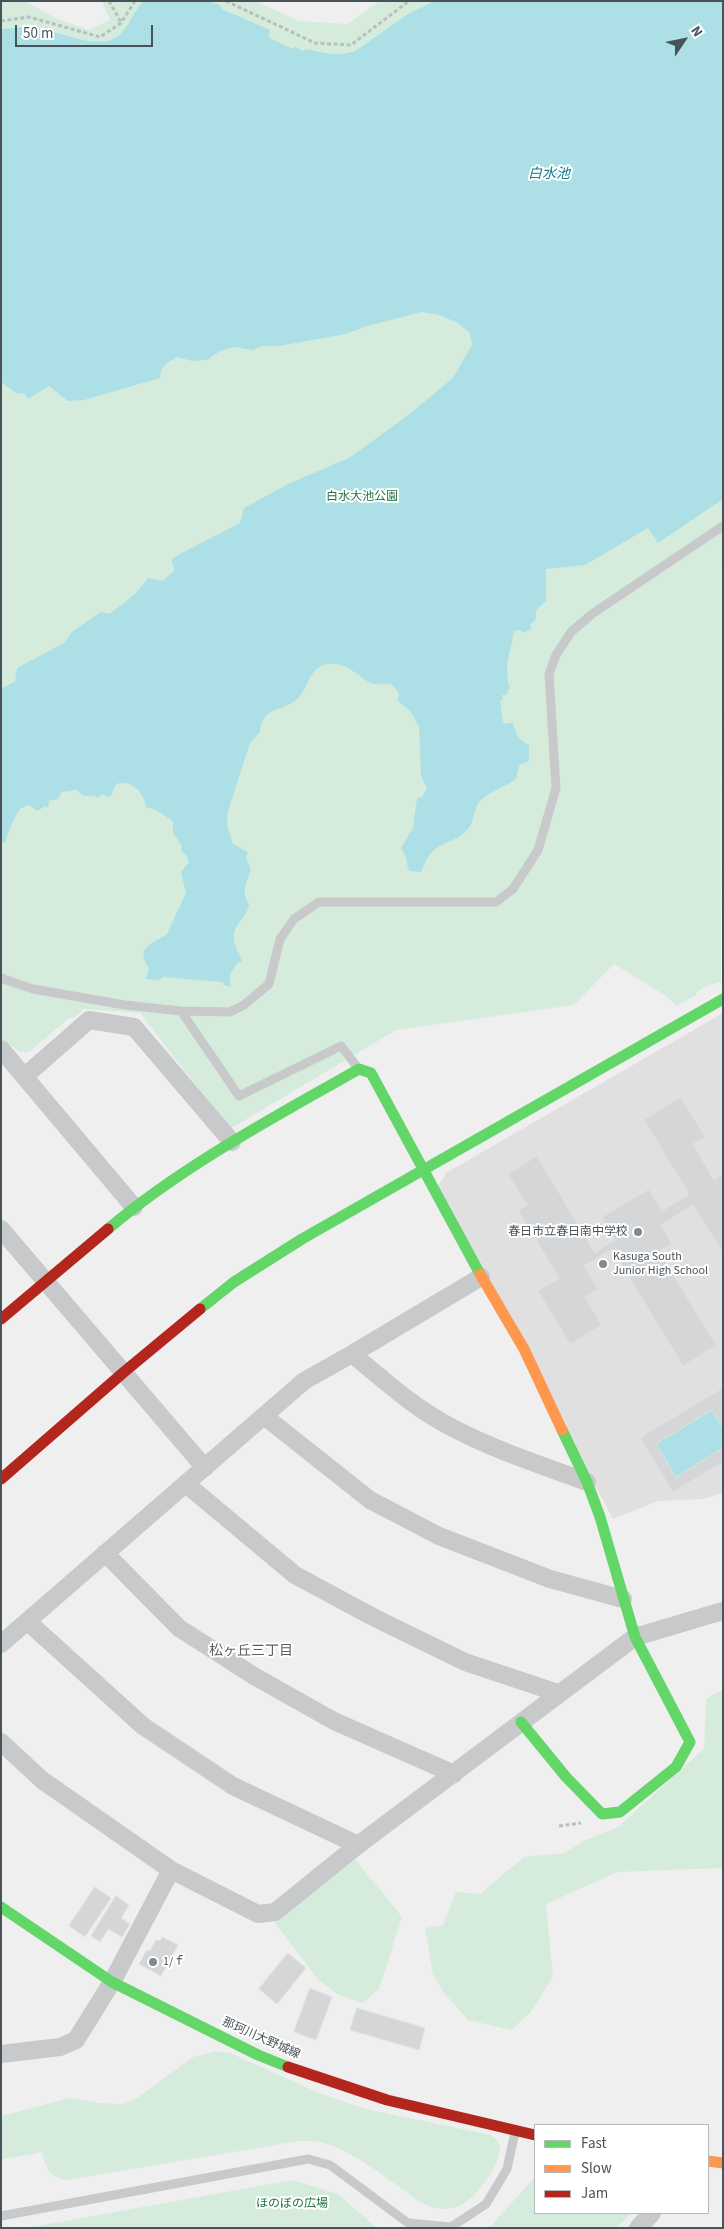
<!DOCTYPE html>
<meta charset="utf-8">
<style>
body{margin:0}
#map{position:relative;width:724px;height:2229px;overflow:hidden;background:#efefef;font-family:"Source Sans 3",sans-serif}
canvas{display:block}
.frame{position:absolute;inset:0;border:2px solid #485259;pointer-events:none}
.legend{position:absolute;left:534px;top:2124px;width:175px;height:90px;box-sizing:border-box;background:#fff;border:1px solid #b6babd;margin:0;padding:6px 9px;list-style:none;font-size:15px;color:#485259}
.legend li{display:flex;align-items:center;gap:10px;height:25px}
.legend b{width:25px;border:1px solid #b6babd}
.north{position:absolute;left:659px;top:15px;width:50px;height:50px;-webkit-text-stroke:4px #fff;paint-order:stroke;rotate:56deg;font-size:14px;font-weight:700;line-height:20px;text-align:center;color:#485259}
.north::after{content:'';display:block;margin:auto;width:18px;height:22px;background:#485259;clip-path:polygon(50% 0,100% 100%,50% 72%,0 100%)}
.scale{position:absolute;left:15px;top:25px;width:138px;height:22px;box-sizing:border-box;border:2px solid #485259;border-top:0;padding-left:6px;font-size:15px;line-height:18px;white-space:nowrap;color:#485259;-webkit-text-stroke:4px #fff;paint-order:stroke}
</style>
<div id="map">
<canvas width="724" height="2229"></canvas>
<div class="frame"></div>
<ul class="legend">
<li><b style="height:6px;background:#63d668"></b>Fast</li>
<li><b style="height:6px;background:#ff974d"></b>Slow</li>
<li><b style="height:6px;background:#b3261e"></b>Jam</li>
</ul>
<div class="north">N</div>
<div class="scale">50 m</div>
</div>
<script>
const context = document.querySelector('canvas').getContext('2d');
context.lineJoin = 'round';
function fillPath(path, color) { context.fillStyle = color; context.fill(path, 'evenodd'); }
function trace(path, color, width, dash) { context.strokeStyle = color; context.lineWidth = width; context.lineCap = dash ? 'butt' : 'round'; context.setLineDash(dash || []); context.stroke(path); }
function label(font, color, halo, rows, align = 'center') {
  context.font = font + ' "Source Sans 3","Noto Sans JP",sans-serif'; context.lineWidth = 4; context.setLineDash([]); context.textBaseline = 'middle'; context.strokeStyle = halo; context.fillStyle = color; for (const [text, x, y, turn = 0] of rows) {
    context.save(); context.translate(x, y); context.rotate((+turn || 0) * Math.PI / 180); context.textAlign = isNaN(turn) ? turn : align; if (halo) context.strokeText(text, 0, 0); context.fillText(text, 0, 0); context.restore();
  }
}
fillPath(new Path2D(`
 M723 1013V1493L703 1499 658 1501 613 1519 437 1188 446 1173Z`), '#e1e0e0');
fillPath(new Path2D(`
 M1 1H25L57 19 89 30 110 20 102 1H255L299 21 347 24 380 1H723L721 982 707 986 698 991 695 996 676 1006 666 996 614 964 574 1005 396 1030 230 1129 140 1013 84 1009 74 1018 68 1019 29 1052H19C13 1045 7 1045 1 1039Z
 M723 1689V1868L617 1872 546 1904 553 1977 530 2013 511 2030 468 2020 444 1993 433 1975 425 1928 443 1925 456 1892 480 1894 524 1857 565 1853 583 1841 618 1827 704 1749 706 1699Z
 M354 1858 402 1917 379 1989 362 2003 337 1994 317 1978 274 1922Z
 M216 2051 230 2053 319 2093 366 2109 491 2135C496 2139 499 2141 500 2147 501 2166 472 2204 454 2208 442 2211 431 2207 420 2202 394 2184 359 2155 330 2145 321 2141 309 2141 299 2141L67 2180C49 2177 46 2169 42 2152L1 2160V2116L70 2098 99 2103 124 2104 137 2098 193 2057Z
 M535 2177V2213H632L616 2228H489Z
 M292 2180 338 2194 377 2228H27Z`), '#d5ecdc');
fillPath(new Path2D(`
 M143 1H207L220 5 222 9 270 30 268 37 293 49 295 47 303 51 306 49C323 53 340 58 357 50L405 16 434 1H723V499L658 543 648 528 585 565 546 569V601L536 610V619L530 625 531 629 522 633 520 630 514 631C511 650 503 669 510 688L506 695H502L503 700 500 701 503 722 506 724 513 722C515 734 518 739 529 745V761L519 765 516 779C505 787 490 791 480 801 473 809 475 821 468 829 448 849 434 837 421 872L410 871C405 865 409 858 401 848L413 828 417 799 422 797 427 788 421 776 419 726 411 712 398 701 399 694C390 678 388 686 374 684 363 682 351 664 333 664 308 663 309 689 297 699 282 713 262 705 260 732L250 743 228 811 227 825 233 844 248 852 246 858 251 870C246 882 241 893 249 905 247 917 232 926 234 938 234 946 240 954 242 961 233 964 240 961 235 967 228 976 229 976 231 987L224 985 223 982 163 977 159 980 146 979 149 969C147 965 145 962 144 958 140 945 160 940 167 934L186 893 181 872 189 862 187 856 181 851 182 846 173 833V821L154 809 146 807C144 792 131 779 116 784L110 797 102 794 97 798 94 796H83L77 790 62 792 58 799 49 801 48 808 45 806 38 811 28 805 20 809C14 818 7 833 6 842L1 843V688L15 682 17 668 64 643 72 632 101 612 109 614C123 604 139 593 148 578L163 581 175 570 171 560 180 554 240 523 244 508 290 483 349 458 407 416 453 378 472 345 470 333 458 323 439 315 422 312 364 327 346 334 279 346H262L252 350 234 347 220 351 207 360 192 361 177 357C167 363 160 366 160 378L84 400 68 401 49 386 28 399 25 394 16 393 1 382V29C14 28 23 27 35 28 57 30 95 50 115 38 129 30 132 13 143 1Z
 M712 1410 723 1428V1448L676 1477 656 1444Z`), '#addfe7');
const building = new Path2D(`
 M681 1097 705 1137 693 1144 714 1180 723 1174V1253L693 1205 661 1225 672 1244 659 1251 716 1345 683 1366 612 1249 584 1266 598 1289 585 1297 602 1325 570 1344 538 1291 559 1278 518 1210 527 1205 508 1174 537 1156 595 1253 615 1240 602 1217 649 1189 662 1211 689 1194 644 1120Z
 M723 1388V1428L712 1410 656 1444 676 1477 723 1448V1462L673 1492 640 1438Z
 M95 1887 111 1898 85 1937 69 1926Z
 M116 1896 129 1905 121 1918 130 1924 122 1937 108 1929 100 1942 91 1936Z
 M162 1937 178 1945 161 1976 139 1964 147 1950 150 1951 156 1940 160 1941Z
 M288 1953 306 1968 277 2004 259 1989Z
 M310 1988 332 1997 316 2040 294 2032Z
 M357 2008 425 2028 419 2050 350 2030Z`);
fillPath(building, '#d5d6d8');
trace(building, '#e0e1e2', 1);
trace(new Path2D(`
 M109 1 121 22
 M226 1 315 43 351 45 409 1
 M1 21 29 17 100 37 121 23 135 1
 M559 1826 581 1823`), '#b6c1bd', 3, [4, 2.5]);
trace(new Path2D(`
 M1 978 33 989 125 1005 181 1011 230 1012 244 1005 269 984 280 939 294 919 319 902H496L513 889 538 850 556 788 549 674 556 655 571 632 592 614 723 526
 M181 1011 239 1096 341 1046 358 1068
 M1 2216 308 2159 330 2165 408 2223 451 2227 486 2204 507 2169 515 2132`), '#c7c9ca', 9);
trace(new Path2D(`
 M1 1049 134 1207
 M25 1076 89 1020 134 1027 232 1142
 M1 1229 205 1468
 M352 1354C384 1380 414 1408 451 1427 494 1450 541 1465 587 1482
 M264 1416 370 1500 439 1536 550 1579 623 1599
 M186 1484 295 1575 373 1617 465 1662 558 1693
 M105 1553 179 1628 254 1676 334 1721 454 1774
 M27 1621 143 1726 233 1786 358 1845
 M1 1644 304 1381 352 1354 481 1277
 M1 1742 42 1780 171 1870 258 1914 275 1912 358 1845 635 1637 723 1611
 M1 2054 60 2047 76 2040 112 1982 171 1870
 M638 2228 652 2213`), '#c7c9ca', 18);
trace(new Path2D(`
 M108 1229C184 1165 273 1118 359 1069L371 1073 480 1274
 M200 1309 234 1282 302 1239 723 999
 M521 1722 566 1777 602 1814 620 1812 676 1767 690 1742 635 1637 600 1517 587 1482 562 1430
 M1 1907 112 1982 258 2055 288 2067`), '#63d668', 11);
trace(new Path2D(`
 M480 1274 524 1349 562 1430
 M708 2161 723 2163`), '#ff974d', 11);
trace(new Path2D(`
 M1 1319 108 1229
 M1 1479 124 1372 200 1309
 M288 2067 387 2100 535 2135`), '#b3261e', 11);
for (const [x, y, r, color] of [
 [638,1232,5,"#82898e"],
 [603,1264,5,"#82898e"],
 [153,1962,5,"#82898e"]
]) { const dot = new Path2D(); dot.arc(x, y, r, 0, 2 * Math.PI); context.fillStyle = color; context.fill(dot); trace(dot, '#fff', 2); }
label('12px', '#207443', '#fff', [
 ["白水大池公園",362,497],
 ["ほのぼの広場",292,2204]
]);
label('12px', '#485259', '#fff', [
 ["春日市立春日南中学校",628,1232,"right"],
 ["Kasuga South",613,1257],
 ["Junior High School",613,1271],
 ["1/ｆ",163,1962]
], 'left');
label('12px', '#485259', '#fff', [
 ["那珂川大野城線",261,2039,24]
]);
label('italic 14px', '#197d8d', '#fff', [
 ["白水池",549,175]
]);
label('14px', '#5b5f62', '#fff', [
 ["松ヶ丘三丁目",251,1652]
]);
</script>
